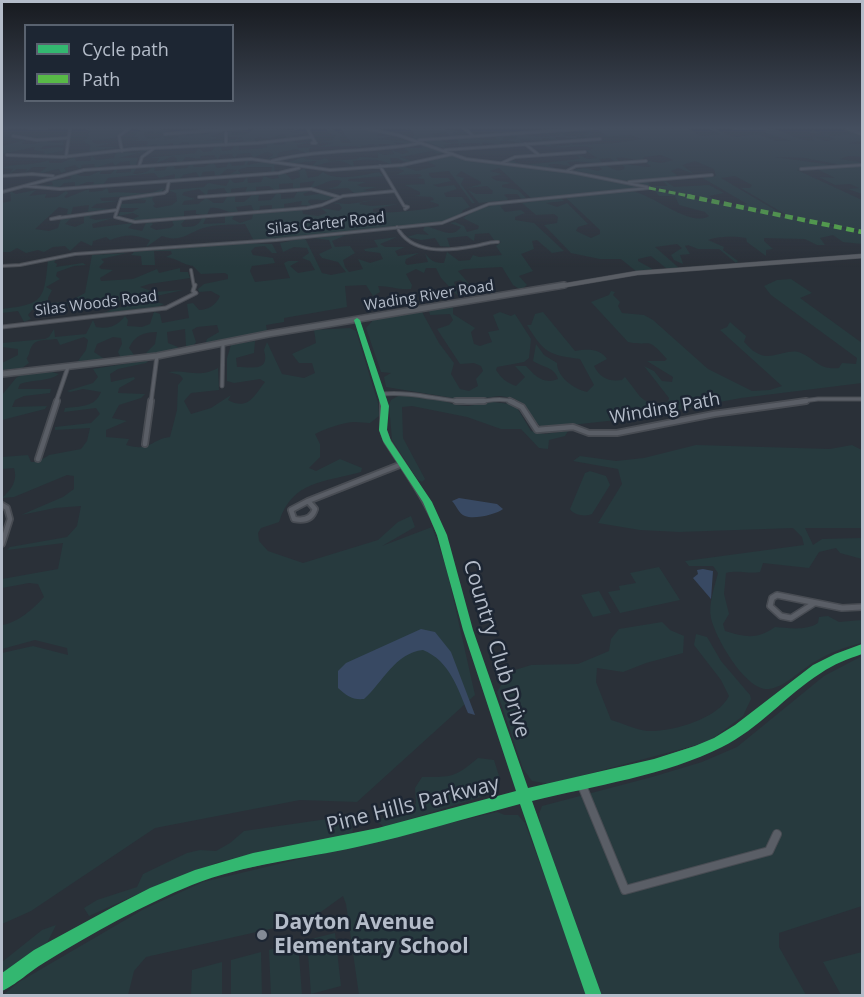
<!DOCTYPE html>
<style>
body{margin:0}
#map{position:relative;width:864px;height:997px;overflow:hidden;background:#2a3038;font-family:"Open Sans",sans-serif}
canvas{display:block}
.frame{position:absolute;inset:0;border:3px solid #b4bcc9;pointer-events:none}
.legend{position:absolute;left:24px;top:24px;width:210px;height:78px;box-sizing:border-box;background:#1d2633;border:2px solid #59626f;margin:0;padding:8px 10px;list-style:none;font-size:18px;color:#b4bcc9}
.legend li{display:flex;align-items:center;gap:12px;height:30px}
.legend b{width:30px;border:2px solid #59626f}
</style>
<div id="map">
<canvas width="864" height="997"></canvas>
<div class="frame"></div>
<ul class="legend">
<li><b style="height:8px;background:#33b770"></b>Cycle path</li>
<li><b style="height:8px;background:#58b947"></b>Path</li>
</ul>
</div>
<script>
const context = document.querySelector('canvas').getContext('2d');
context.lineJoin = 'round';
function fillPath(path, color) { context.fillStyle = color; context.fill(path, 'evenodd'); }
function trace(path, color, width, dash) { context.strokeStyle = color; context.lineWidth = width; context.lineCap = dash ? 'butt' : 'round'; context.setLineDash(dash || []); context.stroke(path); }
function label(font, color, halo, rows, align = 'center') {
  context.font = font + ' "Open Sans",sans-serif'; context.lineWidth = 5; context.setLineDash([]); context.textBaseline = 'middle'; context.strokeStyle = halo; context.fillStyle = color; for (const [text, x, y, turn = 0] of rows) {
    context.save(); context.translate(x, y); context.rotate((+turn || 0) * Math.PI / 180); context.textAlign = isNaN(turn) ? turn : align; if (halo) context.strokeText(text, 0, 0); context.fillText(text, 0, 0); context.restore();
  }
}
fillPath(new Path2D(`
 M89 128H126L115 138 92 141 96 144 116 142 96 147H118L98 150 101 151 117 150 88 154 91 152 89 149 91 146 83 141 89 136 87 133 91 131 86 130Z
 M131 128H163L161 129 163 130 174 131 155 133 151 131 144 133 147 139 165 137 164 140 178 137 174 133 191 136 197 132H202L201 135 222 130V133L211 136 221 138 204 141H222L224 144 210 145V143C201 143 199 146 190 147L188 142H183L173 147V143L155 147 157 144 145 147 148 144 147 141H124L137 140 138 137H126L135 136 137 133H133L142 131Z
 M255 128 291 130 303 128 289 132 307 133 292 136 294 138 309 136 287 139 284 134 268 139 261 137 255 139V143H245L243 140 228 144 229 140 243 138 229 137 227 132H242H231L232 135 246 134Z
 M329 128 342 134 339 137 342 143H351L340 128H361L380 132 376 136H396L377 139 416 142 409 144 394 142 399 146 393 147 389 144H378L380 149 374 144 361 146V148L356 146 313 147 309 149V154L296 149 278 153 277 157 267 159 273 155C269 148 259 156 253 158L250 153 238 154 234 158 232 154 220 155 218 160 214 155 201 156 200 159 186 157 182 162H176L177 159 174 156 156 163 159 158H146L195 153 199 148 203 152 211 151 215 147H221L222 151 231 150 234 146 239 145V150L263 148 267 147 266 144 273 142 274 145 286 144 282 141 292 140 296 143 311 142 297 145 298 148C307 148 326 146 333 143L321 142 332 140 336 136 326 132 312 133 327 132V129H324Z
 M396 128H445V130L462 131 453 133 455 135H467L451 137 446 132 432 134 441 138 416 140 412 138 414 134 411 130Z
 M600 128H691L689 129 701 136 720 134 706 128H713L733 137 758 134 777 141H791L765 133 766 129C783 127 798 143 814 140L811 136 826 141 834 139 824 134 809 133 812 130 806 128 830 136 853 134 840 128 862 135V141L849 143 862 144V157L849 156 840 159 859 162 862 165 846 166 805 158 775 157 839 166 797 170 862 200V231L788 216 741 188H750L752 185 735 176 721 178 782 214 741 207 739 205 747 204 701 177 716 176 714 169 695 161 682 165 694 174 678 168 671 171 677 175 676 177 626 181 572 170 585 168 598 171 602 169 598 166 606 165C611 169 620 173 625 168L622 164 649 167 651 166 646 163 649 161 661 163 673 160 661 155 644 157 643 160C633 161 626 156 616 158L620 162H615L610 158 599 159 603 163C589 164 580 160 567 162L571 166C563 166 557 162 548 165L555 168 507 163 511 160 523 165 580 159 576 154 588 159 597 158 586 151 593 148C576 143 557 152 540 144L550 143 552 147 570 145 568 141 573 145 614 143 641 139 629 135 608 137 597 129Z
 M587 130 594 135H590L588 138 585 136 576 137 578 139 555 137 559 140C553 141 548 138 542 138V141L520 139 522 143C514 143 509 140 501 141L500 145 483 142 481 146 479 143H461L460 146 458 143 443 145 447 149 423 141 441 139 446 143 458 142 457 138 478 137 480 140H495L497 139 494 137 504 136 503 140 517 138 515 134C528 134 538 138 550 136L546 133 552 136 560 135V132L566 136 587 135 589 133Z
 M25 140 22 144H33L47 140V142L60 143 62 140 64 145 44 146 40 149C48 149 57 146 63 148V151L42 155 45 152 34 150 35 147 2 154V146Z
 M419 144 444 153H436L433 151 400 157 412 161 407 163 397 158H390L392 165C380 158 367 159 353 161L354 167C337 156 330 163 311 167L317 161C306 161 293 165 285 163L308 156 304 159 320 160 325 158 330 161 357 159 360 157 378 158 377 152 384 155 394 154 392 150 402 154 409 152 404 148H422Z
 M144 150H150L119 158H138L136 165 130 166V161L120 162 115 166 113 162 95 168 94 164 82 165 80 169 75 165 64 168 66 171 61 173 59 169C52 169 45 174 39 173L47 167H33L25 173 27 169H17L9 174 13 169 2 168C12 163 35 166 49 160V163H61L75 157 76 161H90L92 156 96 160 114 158 116 152 136 153Z
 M452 156 563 171 642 187 631 191C653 194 690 228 709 216L705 212 679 205 675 196H659L654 190 862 232V244L843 242 833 235 820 238 825 245H817L805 239 764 238V241L773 249 766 250V256L747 242 746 238C736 236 717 236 708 240L724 247 723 250 738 261 736 263 719 249H698L688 245 685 246 690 254 680 255 683 264 674 260 671 255 682 248 677 244 655 247 679 268H666L651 256 638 259V261L654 270 637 272 621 259H600L571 253 544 225 557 223 558 217 554 214 536 215 522 203 561 198 564 201 546 203 557 207 567 203 588 224 578 227 576 231 591 238 600 234V230L565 197 629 191 531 198 499 168 490 171 502 174 491 177C496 183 504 180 511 183L502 185V187L518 190 526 198 522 199 517 194H506L504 195 508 199 507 200 479 203 468 190 476 194H492L493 191 487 186 467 188 481 184V182L461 171 456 176 464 178 461 184 475 203H472L449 171 429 173V175L432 178H448L451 181 433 185 438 187 454 185 457 189 444 193 446 197H462L470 207 463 210 461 215 441 222 254 241 245 224C233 225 219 224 207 227 191 230 182 244 162 236L146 247 150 240C133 234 126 234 110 240L106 237 93 241 92 246 81 241 70 251 65 246 53 247 44 252 38 250 26 253 17 248 10 252H2V203L11 201 10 191 16 194 36 190 29 196 46 194 45 198 57 197 66 191 68 193 64 197 66 198 89 189V192L102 191 107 188 109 193C127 190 146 198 163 188L162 192 157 194 100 198 102 201H117L96 204 91 208 114 209 84 212 88 211 89 205 73 207 71 214H67L68 209 59 207 35 229 49 231 58 228 61 219 71 218 65 224 75 227 84 223V215L111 212H113L93 215 89 218 96 220 113 218 92 224 93 228 133 223 128 228 142 231 146 223 150 222 153 224 150 227 156 230 170 228 174 225 172 221 186 219 181 224 183 227C192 227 198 227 202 218H206L203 224 225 223V216H234L232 219 240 223 252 219 253 214 302 209 303 214 318 216 327 213 321 208 339 211 342 208 339 204 332 203C338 202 342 204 348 204 359 203 371 200 383 200L364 201 359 204 371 206 398 204 373 209V212C385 214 428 210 439 206L438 204 429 201 434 200 432 197 414 196 420 195V192L405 185 425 184 424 179 417 178 422 176 420 174 396 175 404 171 394 166 414 164 405 167 417 171 436 166 427 161Z
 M246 160H253L248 162 247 165 268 161 276 164 274 166 275 172 271 173 272 167H248L238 170 241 174 251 175 228 176 237 170 227 169 220 175H215L214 171 203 172 200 178 196 172 183 175 180 179H175V174L159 178 154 173 108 178 103 185 93 186 94 182H87L75 187V182L64 183 59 188 29 186 53 185 52 182 46 181 70 179 72 177 63 175 74 172 80 176H89L102 170 100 174H111L115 169H118L116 173 131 172V168L137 167 133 174C143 174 148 172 154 166L155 171 165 170 169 164 174 166 175 169 187 168 191 163H195L193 167H204L213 162 217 168 226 167 229 162 232 166 244 165Z
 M862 166V194L848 189 859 188 850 184 835 185 819 177 835 178 817 169Z
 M303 169H305L308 178 318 176 323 172C335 182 364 175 379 172L383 176 349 179 348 181 366 182 357 185 362 187H377L363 190 373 192 355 194 348 188 328 189 338 186 342 181C330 177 321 187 310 188L315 181 300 183V188H293V183L279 184V189L276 191 269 186 256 187V192L245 193 247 187 231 189V194L227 193 224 188 208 190 207 196 199 189 184 192 182 195 195 199 184 201 182 205 198 204 206 198 214 203H223L227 197 235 196V202H244L253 194 259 195 258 201 271 200 277 193 281 194V199L294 198 297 192 309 191 303 194 305 196 325 193 333 197C327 203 317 198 309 200L308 202 312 206 301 205 302 201 284 204V209L272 210V205L260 206 259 211H254L251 205 236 207 238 212C227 214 221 206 210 208L207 215 196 214V210L184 211V217L138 221 131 220 139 216 133 213 118 216 120 212H132L139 208H121V204L145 203 146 200 127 198 154 196 152 199 155 204 153 206 156 208 172 205 177 201 176 193 170 191V190L204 187 208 183 226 186 230 179 234 183 243 182 247 177 248 183 261 182 264 176 272 179 279 178 277 174H286L292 180 300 177 299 171Z
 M664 180 674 187 709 185 724 193 709 196 717 201 637 183 646 181 651 186H668L663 181Z
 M513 202 500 206 505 212 521 210 525 213 515 217V220L534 223 564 251 552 253 537 240 532 241 534 249 521 254 533 271 519 276 527 285 521 290 513 285 502 267 464 269 458 271 476 292 460 280 454 282 458 296 441 278 436 268H426L424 273 416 269 406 274 412 285 411 289C398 290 390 286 378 286L380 292 373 296 366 285 345 286 347 307 284 318V322L266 325 267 332 205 344 207 339 219 332 217 325 197 327 192 330 196 342 193 346H186L185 329 167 332 168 343 178 347 176 350 149 354 146 353 155 344 157 332C144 332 135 335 129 348L134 355 121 358 118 352 122 344 121 338 113 337 97 344 94 352 106 360 78 361 86 350 88 340 84 337 60 345 57 339C41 341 33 337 29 354 26 361 26 356 29 363L22 368 2 370V363L18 355V349L2 347V343L45 339 49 337 54 329 55 337 86 334 93 320 96 327C109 329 116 327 125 316L128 320 127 326 142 327 150 324 154 312 160 314 162 323 189 318 187 304 193 303 199 310C208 310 216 305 220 296L211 291 199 292 198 289 204 284 228 279V275L225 273 201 274 193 266C183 265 177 258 166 257L172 254 171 251H154L155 265H142L141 256 131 255 134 252 239 243 272 244 277 253H272L265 246 255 247 251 251 253 255 273 258 275 263 252 266 250 271 255 282 290 278 284 263 288 261H299L290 266 298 273 315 270 310 261 302 258 309 253 307 248 294 247 283 252 280 243 305 238 322 273 331 275 346 272 338 262 322 258 319 254 332 248 329 240 313 238 346 235 332 241 335 247 350 246 355 253 343 260 345 267 349 272 363 269 358 259 370 263 383 259 380 253 365 251 364 249 378 247 374 240 397 237 380 244 385 247H405L395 251 398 256 419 253 406 259 405 263 407 265 428 262 425 253C431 261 434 263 444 263L447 252 459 261 470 260 473 255 479 257 502 255 496 246 501 242 494 240 489 233 475 234 474 241 467 236 447 238 450 247 440 246 435 238 421 240 407 237 417 234 429 235 423 230 425 226C437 228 452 240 461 227L450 223 455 222 464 226 467 232 478 229 479 226 463 218C480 206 494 205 513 202Z
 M127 253 101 259 104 262 99 267 101 269 113 270 100 278 101 281 133 279 157 269 159 273 180 268V272H188L190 278 149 284 140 287 154 292 183 290 152 297 151 301 164 304 158 307 104 313 115 308 139 304 138 301C122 300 105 298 93 308L90 301 60 307 58 314H54L50 309 32 310 28 315 31 319 24 322 18 311 2 313V309C43 304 44 301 48 260L58 258 54 262 57 264 56 267 83 263 86 265 74 266 57 272 56 276 60 279 46 287 52 290 48 298V303L68 302 85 293 92 255Z
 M791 279 812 293 800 298 862 343V383L741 398 661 413 643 412 617 420 543 428 534 421 524 404 513 398 500 396 466 400 386 387 384 377 391 373 381 372 366 328 374 319 422 312 439 343 454 363 451 374 460 389 469 391 478 386 476 379 483 371 481 366 474 363 460 364 437 329 449 325 453 320 450 314 430 315 429 310 453 307V314L475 328 471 332 474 344 480 346 492 342 488 332 499 330 493 315 500 312 511 316 515 314 531 339 529 358 524 362 497 367 496 370C501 378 507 383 516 386L525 377 515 366H526C535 376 544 385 558 379 555 367 542 367 533 361L536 344 544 355 557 363C557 377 574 389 587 392L594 385 580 359C549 355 544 353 527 325H531L535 314 543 312 575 351C587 349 600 348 607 359L594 366C600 378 609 382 622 380L625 377C641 396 642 408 668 402L669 398 644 366 654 371 662 381 672 382 673 377 647 361H665L667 359C645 335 653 347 628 342L591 302 609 295 611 291 615 292 613 295 620 302 618 306 622 313 644 315 653 320 708 369 752 391 770 390 782 386 720 330 727 327 730 322 746 336 744 342C748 346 753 352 759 354 772 361 788 347 801 353 817 360 818 370 839 368L842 363 856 364 857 358 771 295 764 286 777 280Z
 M350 328 356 331 378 403 379 416 370 423C364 423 360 422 355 422 343 422 325 429 315 434L320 444V457L309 468 316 471 340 459 362 468 361 472C326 482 292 480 279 522L261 528 258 533 259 541 268 551 303 563 378 540 398 522 411 516 415 527 382 546 432 527 446 566 475 695 357 802 300 800 155 828 31 911 2 924V653L33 646 68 655 67 648 35 640 2 649V625C18 623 34 608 44 597L38 584 29 583 2 588V579L58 569 63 543 7 550 10 547 67 537 77 526 81 506 55 508 21 515 63 497 74 489V476L67 475 14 497 2 498C11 490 18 481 14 468L2 469V457L28 455 31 462H38L49 455 81 449 87 441 90 428 55 430V427L91 423 100 414 96 408 64 412 65 408C79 406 95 408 101 392L83 389 70 392 67 391 93 383 98 377 93 369 149 360 146 363 118 369 110 374 111 382 134 377 135 379 119 388 118 393 145 394 141 398 119 405 112 418 127 421 106 430V437L129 439 126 445C152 452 149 440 170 437L177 410 178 385 183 379 180 375 168 372C189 369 197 379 218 368L219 390 191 393 184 401 191 414 211 408 231 395 228 400C248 411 254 396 265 382L260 379 234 383 227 381V358L231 345 255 341 254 353 236 358 237 367C253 367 270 372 264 350L267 342 282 374 304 378 315 373 312 363H299L292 354 316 343 314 330Z
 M52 372 59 374C49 382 33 379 20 384L18 389H51L50 393 24 396 15 400 12 407 47 406 45 409 2 420V395L16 378 22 374Z
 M400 395 428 396 456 405 468 406 493 402 510 404 516 406 531 431 544 434 568 431 565 436 549 440 548 449 539 448 521 429H501L467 417 412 406 402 407 403 438 425 479 422 482 417 479 392 440 389 405 391 400Z
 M696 445 830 449 852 445 862 450V528H805L813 545 822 539 862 538V559L840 553 836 548 819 552 809 568 763 563 760 572C748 574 738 570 726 573L724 594 729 614 723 624 725 631C745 637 757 640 775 627 788 628 806 631 818 623L819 617 828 616 839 622 862 620V643C845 647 831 652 816 661 801 669 786 687 769 689 746 692 715 637 711 618 708 604 715 586 718 573L713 566H689L685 561 804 545 802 537 793 528 679 532 640 530 598 523 622 484 618 469 573 461 580 456 616 461 644 458Z
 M590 471 606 476 610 485 592 514C586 517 573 515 570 509L585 473Z
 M659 567 680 600 620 613 608 592 620 590 619 586 636 583 630 573Z
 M599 591 611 613 593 617 581 595Z
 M662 622 670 630 684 636 683 653 646 663 623 672 597 668 596 682 611 720C622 723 636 730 647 731 672 732 718 719 729 696L721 680 694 645 696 634 707 637 721 661 750 695 751 699 743 716 708 742 550 784 532 781 523 769 497 692 506 677 515 670 531 665 578 664 609 651 611 639 619 629Z
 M862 656V906L779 933V947L806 995H600L540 825 539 814 542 806 652 777 702 762 737 747 824 676Z
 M478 758 494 760 500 779 491 794 384 827 378 822C388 812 403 810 416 804L415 788 422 777C452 777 454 778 478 758Z
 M497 812 505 815H518L525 823 588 995H359L346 904 343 896 318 914 292 924 146 957 134 971 128 995H3L19 982 144 909 203 882Z
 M341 817 351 821 353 832 340 837 277 848 219 862 149 889 89 916 84 908 97 900 137 887 143 874 187 853 200 850 216 851 230 843 244 831Z
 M56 925 46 945 2 973V962L42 930Z
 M335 933 341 986 311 994 307 940Z
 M298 942 302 995H271L269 950Z
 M261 952 262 995H231V960Z
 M862 952V995H841L823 962Z
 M222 962V995H191L192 970Z`), '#273a3e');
fillPath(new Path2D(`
 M459 498 497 504 503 509C497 514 474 520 465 516 459 514 456 505 452 501Z
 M703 569 713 571 711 599 693 578 698 574 697 570Z
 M421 629 435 632 451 652 475 715 468 713C458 689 450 661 423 650 395 653 383 682 364 699 352 700 347 696 338 688V671L346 663Z`), '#384963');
const streetFar4 = new Path2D(`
 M2 128H7
 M29 128H47
 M307 128 315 142 312 143H316
 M363 128 398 135 466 159 571 172 647 187
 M464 128 473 136
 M734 128H765
 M226 129V145
 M165 134 247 128
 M13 136 37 140 67 138
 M419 140 597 128
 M525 144 539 155
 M445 150 600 139
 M122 151 119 136 130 128
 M7 155 62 157 133 149 258 143 312 137
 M66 157 70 128
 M272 161C320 148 372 153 421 143
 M502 163 515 157 585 152
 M139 166 142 157 153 149
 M380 166 404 206 408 207 405 209
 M801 169 862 165
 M567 171 576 166 646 161
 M2 176 32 174 53 176
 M169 181 167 191 164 193 121 199 115 217 135 222 307 208 322 205 343 196 395 191
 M629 182 712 175
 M24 186 60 189 279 173 299 168
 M2 192 84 170 251 159 330 170 402 165 453 154
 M199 197 311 189 339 197
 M60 217 51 219 117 210
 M397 227C411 255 448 251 475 246 483 245 490 241 498 242
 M2 266 20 265 75 254 276 240 442 223 489 204 649 188
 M191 270 194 287`);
const streetFar3 = new Path2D(`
 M357 320 384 402
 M2 327 166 308 196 293 193 291 195 285
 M222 386 223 343
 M381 394C411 391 438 400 467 402 483 403 498 396 514 402
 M56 402 68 367
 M151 402 157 356
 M795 402 818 399H862`);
const streetFar2 = new Path2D(`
 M383 401V430L387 441C410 477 435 510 447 552
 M456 401H484
 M510 401 522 407 537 430 573 427 589 433H617L714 414 806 401
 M145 444 151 401
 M38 459 57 401
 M308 501 315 509C312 519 304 521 294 519L291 510Z
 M308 501 402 464
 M2 505 7 508 10 519 2 544`);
const streetFar1 = new Path2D(`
 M446 551 468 630 507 746
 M813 604 791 618 781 616 770 606 772 598 777 595 842 608 862 607
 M709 746C750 729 779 694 815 670 830 660 846 655 862 649`);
const street = new Path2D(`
 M507 745 594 996
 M581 783 625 890 769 851 777 834
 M2 983 40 956 118 913 175 885 215 870 396 830 523 796 654 765 713 745`);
const secondaryFar2 = new Path2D(`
 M847 128 862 134`);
const secondaryFar1 = new Path2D(`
 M555 287 637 273 862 256`);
const secondary = new Path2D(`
 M2 374 157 356 268 334 564 285`);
const highway = new Path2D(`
 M857 128H862V130L858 129Z`);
trace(streetFar4, '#484c53', 4);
trace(streetFar3, '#484c53', 5);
trace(streetFar2, '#484c53', 8);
trace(streetFar1, '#484c53', 8);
trace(street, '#484c53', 10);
trace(secondaryFar2, '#484c53', 4.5);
trace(secondaryFar1, '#484c53', 5);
trace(secondary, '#484c53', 8);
trace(highway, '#474c53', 3);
trace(streetFar4, '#5a5e66', 2);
trace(streetFar3, '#5a5e66', 3);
trace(streetFar2, '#5a5e66', 4.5);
trace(streetFar1, '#5a5e66', 5);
trace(street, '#5a5e66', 8);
trace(secondaryFar2, '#595d64', 3);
trace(secondaryFar1, '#595d64', 4);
trace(secondary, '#595d64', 5);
fillPath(highway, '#5a5d60');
trace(new Path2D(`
 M649 188 694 197`), '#58b947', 3, [7, 3]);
trace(new Path2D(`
 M687 196 862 232`), '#58b947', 4.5, [8, 4.5]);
fillPath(new Path2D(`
 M357 318 360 320 389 406 387 430 391 441 432 502 447 535 473 630 528 788 654 759 695 746 714 738 735 725 813 665 835 654 862 644V654C848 659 834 664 821 673 786 695 759 729 722 747 667 775 593 786 532 801L602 996H586L520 804C466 818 412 835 357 847 302 859 245 864 192 885 143 905 92 933 47 961 34 968 13 987 2 991V973L34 950 113 907 150 888 195 870 253 853 378 828 516 791 463 630 437 535 423 502 383 441 379 430 381 406 354 320Z`), '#33b770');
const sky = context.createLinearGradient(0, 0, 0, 267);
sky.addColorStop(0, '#171a1f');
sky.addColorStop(0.48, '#444e5e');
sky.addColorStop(1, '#444e5e00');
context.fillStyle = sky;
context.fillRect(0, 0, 864, 267);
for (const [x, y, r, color] of [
 [262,935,6,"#848b96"]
]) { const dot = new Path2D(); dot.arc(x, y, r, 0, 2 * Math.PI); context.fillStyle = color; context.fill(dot); trace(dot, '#1d2633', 2); }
label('15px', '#b4bcc9', '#1d2633', [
 ["Silas Carter Road",326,224,-6],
 ["Wading River Road",429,296,-9],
 ["Silas Woods Road",96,304,-7]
]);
label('18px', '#b4bcc9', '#1d2633', [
 ["Winding Path",665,409,-10]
]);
label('21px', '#b4bcc9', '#1d2633', [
 ["Country Club Drive",496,649,73],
 ["Pine Hills Parkway",413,805,-14]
]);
label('bold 21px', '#b4bcc9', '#1d2633', [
 ["Dayton Avenue",274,923],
 ["Elementary School",274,947]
], 'left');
</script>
